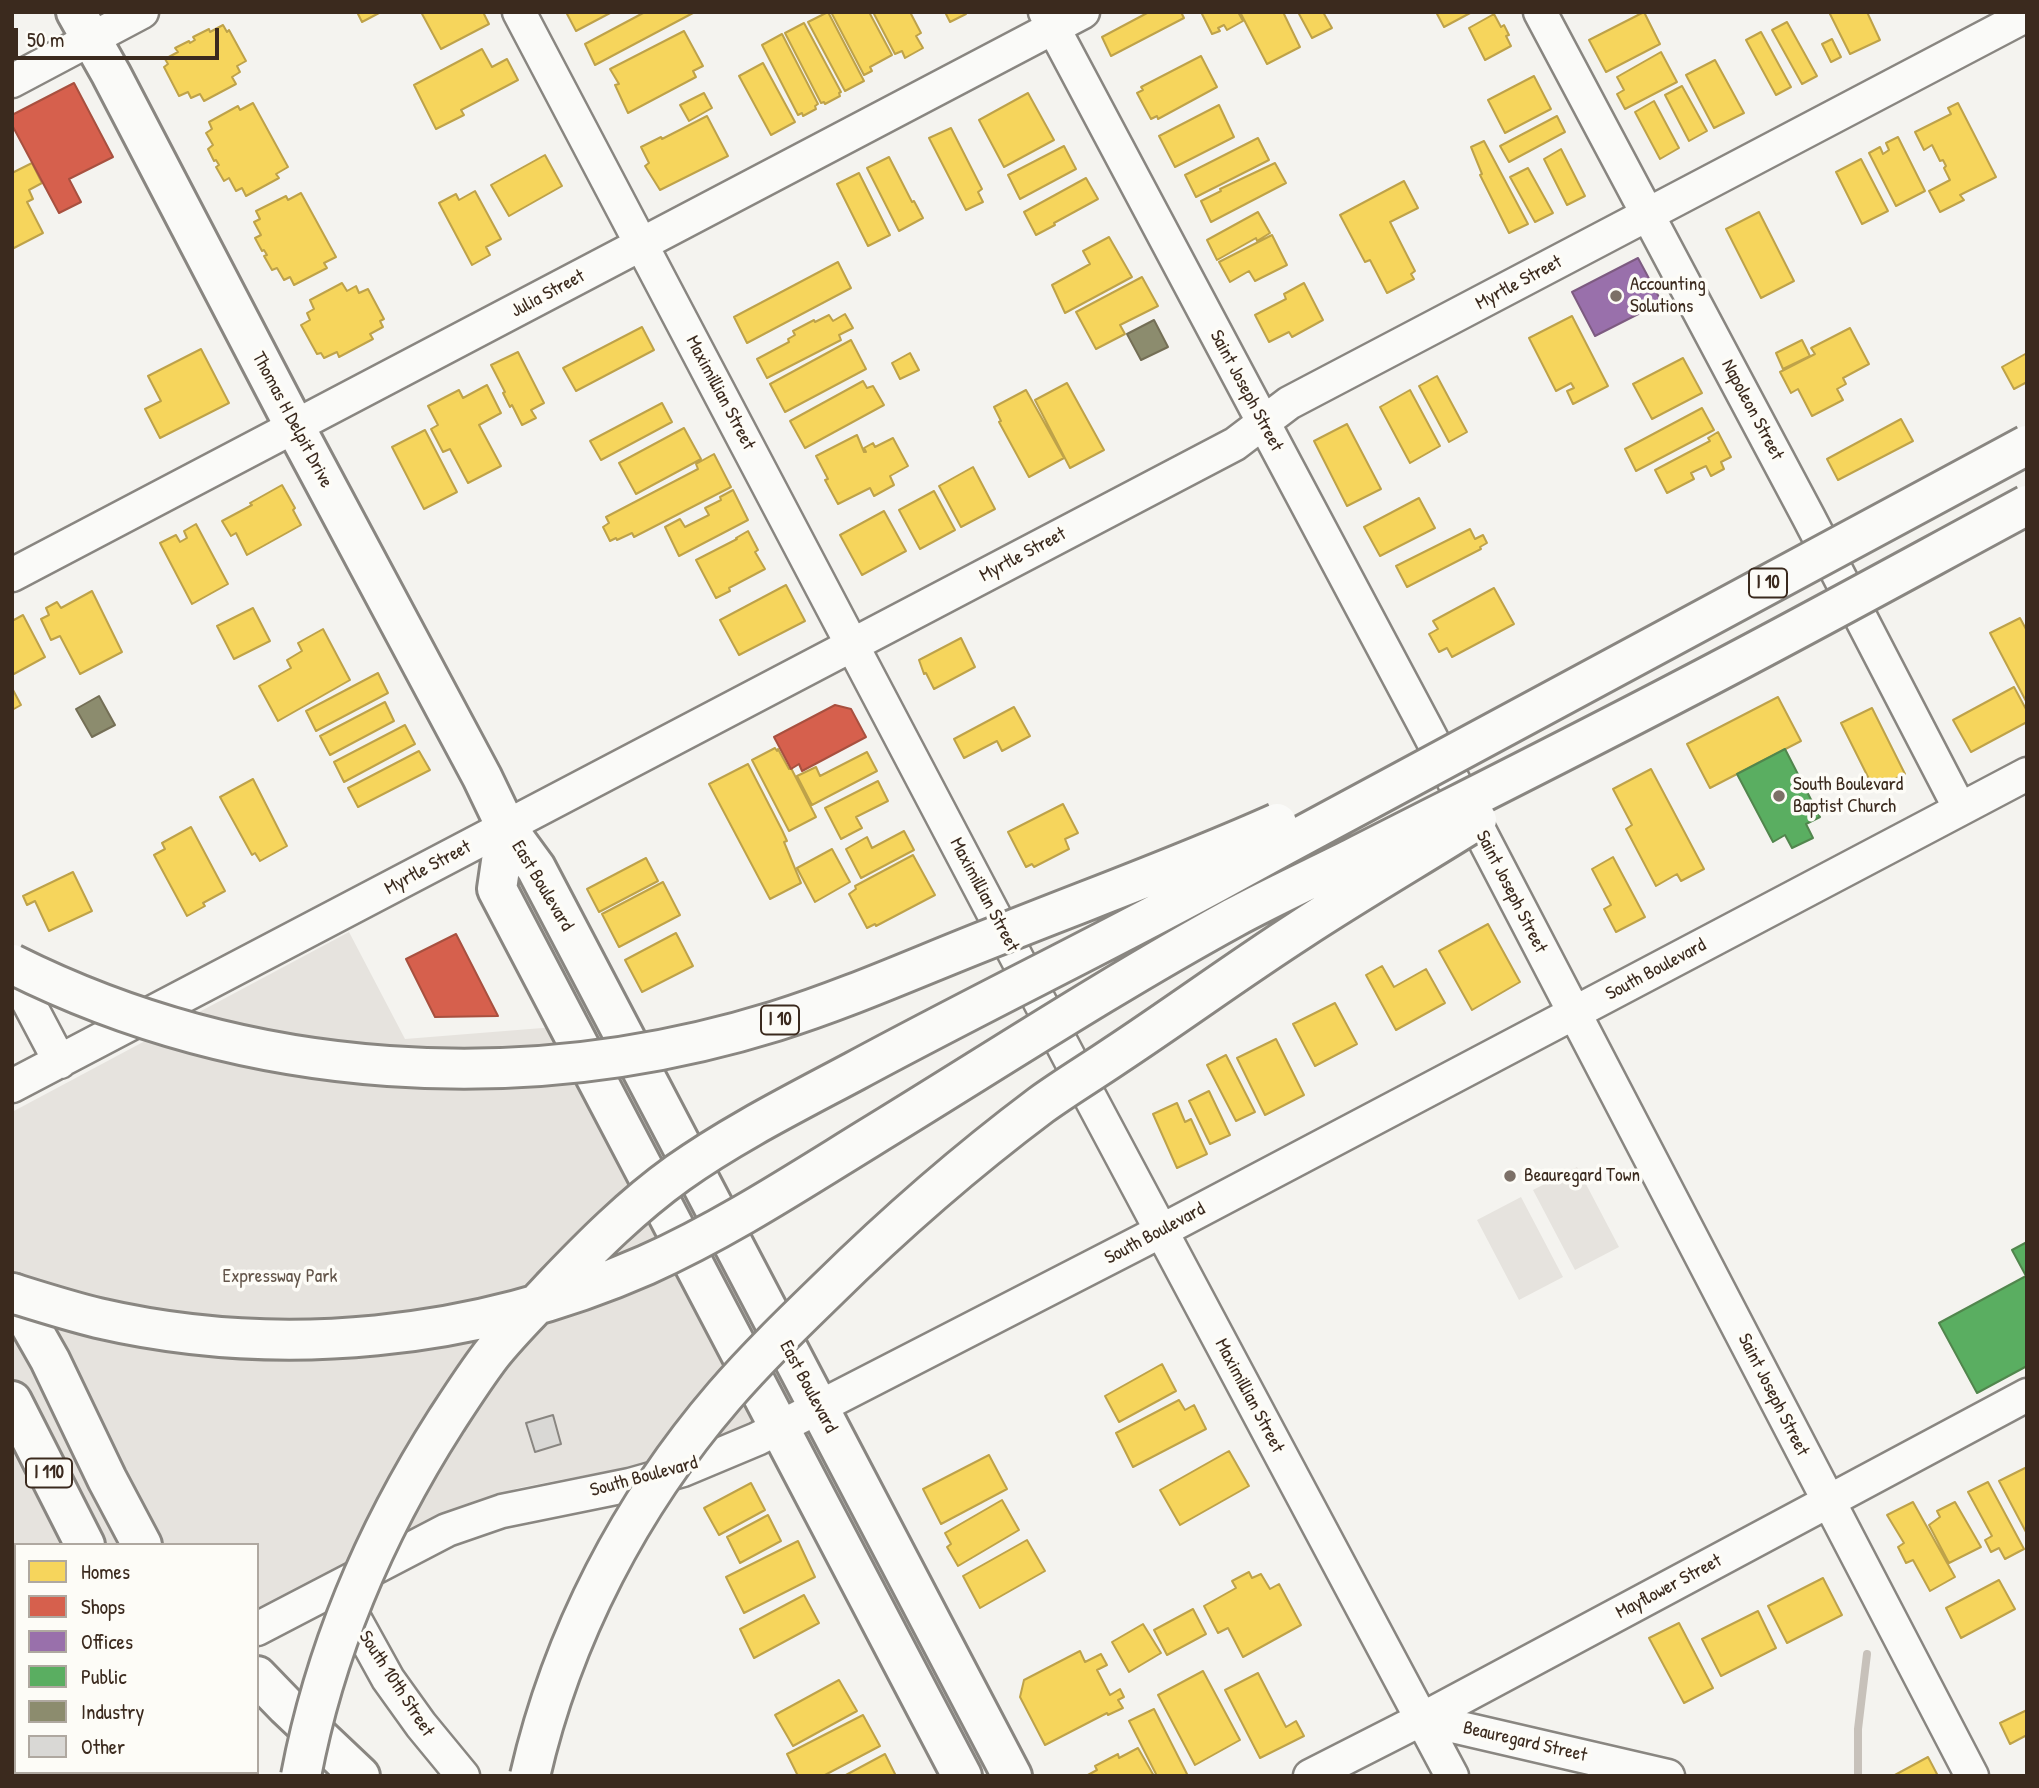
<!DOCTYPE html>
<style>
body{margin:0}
#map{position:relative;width:2039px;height:1788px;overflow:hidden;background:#f4f3ef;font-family:"Patrick Hand",sans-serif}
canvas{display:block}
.frame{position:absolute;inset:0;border:14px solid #3b2a1e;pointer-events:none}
.legend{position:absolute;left:14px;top:1543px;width:245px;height:231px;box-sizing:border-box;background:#fdfcf7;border:2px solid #afa8a0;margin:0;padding:9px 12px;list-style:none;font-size:21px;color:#3b2a1e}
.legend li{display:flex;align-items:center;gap:14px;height:35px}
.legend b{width:35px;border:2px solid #afa8a0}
.scale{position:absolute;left:14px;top:28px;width:205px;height:32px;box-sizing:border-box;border:4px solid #3b2a1e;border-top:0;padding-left:9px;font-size:21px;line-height:24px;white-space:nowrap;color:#3b2a1e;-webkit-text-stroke:5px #fdfcf7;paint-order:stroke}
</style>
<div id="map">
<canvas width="2039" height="1788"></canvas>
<div class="frame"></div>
<ul class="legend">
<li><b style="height:19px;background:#f6d55c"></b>Homes</li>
<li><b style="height:19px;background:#d6604d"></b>Shops</li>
<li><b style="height:19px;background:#9970ab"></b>Offices</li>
<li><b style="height:19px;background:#5aae61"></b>Public</li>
<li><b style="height:19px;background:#8c8c6e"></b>Industry</li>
<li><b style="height:19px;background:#d9d8d5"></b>Other</li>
</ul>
<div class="scale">50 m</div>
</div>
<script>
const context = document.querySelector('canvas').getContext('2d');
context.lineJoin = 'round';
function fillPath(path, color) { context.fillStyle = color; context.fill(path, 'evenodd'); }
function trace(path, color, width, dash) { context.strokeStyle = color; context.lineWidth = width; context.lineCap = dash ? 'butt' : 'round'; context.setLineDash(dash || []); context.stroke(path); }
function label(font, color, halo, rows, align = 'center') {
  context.font = font + ' "Patrick Hand",sans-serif'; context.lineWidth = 7; context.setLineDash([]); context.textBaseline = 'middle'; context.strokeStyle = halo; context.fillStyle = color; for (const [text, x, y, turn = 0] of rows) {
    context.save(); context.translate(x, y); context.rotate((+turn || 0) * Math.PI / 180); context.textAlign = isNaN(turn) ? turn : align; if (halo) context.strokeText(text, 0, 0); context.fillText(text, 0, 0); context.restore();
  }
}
fillPath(new Path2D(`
 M349 932 405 1039 555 1027 755 1413 753 1418 749 1423 729 1435 655 1462 518 1488 472 1504 428 1525 257 1614V1545H16V1741L12 1743V1112Z
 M1577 1167 1619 1247 1575 1270 1533 1190Z
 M1521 1197 1563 1277 1519 1300 1477 1220Z`), '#e6e3de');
const homes = new Path2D(`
 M357 12H381L362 22Z
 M421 12H483L489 24 441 49Z
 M566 12H612L576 31Z
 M645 12 693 13 595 65 585 44Z
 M828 12 864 81 845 91 808 22Z
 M831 12H869L892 55 870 67 872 71 864 75Z
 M873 12H910L921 33 916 36 923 48 905 58 902 51 895 54Z
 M945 12H965L966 14 950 22Z
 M1149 12H1181L1184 18 1111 56 1102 37Z
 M1201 12H1238L1243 21 1227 30 1224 25 1218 28 1220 31 1212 34Z
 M1240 12H1283L1300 47 1267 64Z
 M1298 12H1323L1332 28 1312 38Z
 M1436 12H1472L1444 27Z
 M1644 12 1660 44 1606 72 1589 40Z
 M1829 12H1867L1880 40 1850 54Z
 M1494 14 1501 27 1504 25 1509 35 1506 36 1511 46 1485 60 1469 28Z
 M1787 22 1817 76 1802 84 1772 30Z
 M804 23 841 92 839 93 840 96 825 104 824 102 821 103 785 33Z
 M223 25 227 32 229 30 246 61 237 66 240 72 232 77 236 84 204 101 200 94 191 98 188 92 179 96 164 67 168 64 165 59 178 52 175 48 189 41 190 43 195 40 193 37 209 29 210 32Z
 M684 31 703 66 693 71 696 77 628 113 615 85 619 84 610 69Z
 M1761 32 1791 87 1776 95 1746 40Z
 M782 34 818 104 815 106 816 109 803 116 802 113 798 115 762 45Z
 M1832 39 1841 57 1831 62 1822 44Z
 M482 49 492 67 507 59 518 80 461 110 464 115 436 129 414 85Z
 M1661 52 1677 82 1625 109 1617 94 1624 90 1617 77Z
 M1201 56 1217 87 1158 119 1157 116 1151 119 1137 93 1143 90 1141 87Z
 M1715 60 1744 113 1714 128 1686 75Z
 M763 63 795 122 771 135 739 76Z
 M1534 76 1551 109 1505 133 1488 100Z
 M1682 86 1707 131 1689 141 1665 95Z
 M704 93 712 108 689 121 680 105Z
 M1028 93 1054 140 1004 167 979 120Z
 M1654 101 1679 148 1660 159 1635 112Z
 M253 103 288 167 276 174 279 178 246 196 242 188 236 191 229 178 224 181 216 167 219 165 216 160 214 161 208 149 213 145 206 133 212 129 209 122 238 106 240 110Z
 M1958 103 1996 177 1960 195 1964 200 1940 212 1929 191 1950 180 1944 168 1946 166 1943 160 1940 161 1932 145 1924 150 1915 132 1951 114 1948 108Z
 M1219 105 1234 137 1175 167 1159 136Z
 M707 116 728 156 660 190 645 166 649 163 641 147 661 137 662 139Z
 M1557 116 1565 132 1509 162 1500 146Z
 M951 128 982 189 978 192 983 202 966 210 929 138Z
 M1898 137 1925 191 1896 206 1869 153 1880 147 1883 154 1889 150 1886 143Z
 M1258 138 1269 160 1196 197 1185 175Z
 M1484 141 1528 224 1509 233 1480 175 1482 174 1471 147Z
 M1064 146 1076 169 1020 199 1008 175Z
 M1561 149 1585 196 1567 205 1544 159Z
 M545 155 562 186 509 216 491 185Z
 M889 157 912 202 914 201 923 218 899 231 867 168Z
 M1861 159 1888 211 1862 224 1836 172Z
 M32 163 42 183 29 190 33 199 27 202 43 233 12 249V173Z
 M1275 163 1286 183 1211 222 1201 201 1221 191 1220 189Z
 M1528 168 1553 213 1535 222 1510 177Z
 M859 173 890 235 868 246 837 184Z
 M1086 178 1098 199 1054 223 1055 225 1036 235 1024 212Z
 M1404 181 1418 208 1390 222 1415 271 1411 274 1414 279 1387 293 1370 260 1365 262 1340 215Z
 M475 191 501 239 486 247 490 255 472 265 439 203 456 194 459 200Z
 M301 193 336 257 324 263 327 268 294 285 290 277 284 280 277 268 272 270 264 256 267 255 264 250 262 251 255 238 261 235 254 222 260 219 256 211 286 196 288 200Z
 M1258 212 1270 233 1257 241 1256 238 1217 260 1207 240Z
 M1759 212 1794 281 1761 298 1726 229Z
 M1272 235 1287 265 1255 281 1249 271 1230 282 1219 262Z
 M1109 237 1132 277 1065 313 1052 285 1090 264 1083 251Z
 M838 262 851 288 747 343 734 317Z
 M1142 277 1158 306 1120 325 1125 334 1096 349 1076 312Z
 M342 283 347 291 356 286 359 293 368 289 384 319 380 321 383 327 370 334 373 339 339 357 337 352 324 358 321 353 317 354 301 325 310 320 307 313 314 309 310 300Z
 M1304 283 1323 320 1292 337 1289 332 1269 342 1255 315 1286 299 1284 294Z
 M845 314 853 328 839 335 841 340 767 378 757 359 789 342 788 339 795 335 793 331 814 320 815 322 829 315 833 321Z
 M1572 316 1608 386 1573 404 1567 391 1574 388 1571 383 1556 391 1529 338Z
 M642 327 654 350 576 391 563 368Z
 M1850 328 1869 364 1843 378 1846 384 1837 389 1843 400 1812 416 1798 389 1791 393 1780 372 1815 354 1811 348Z
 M851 340 866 369 785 412 770 384Z
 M1802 340 1810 356 1783 369 1776 353Z
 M201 349 229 403 160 438 145 409 161 401 148 376Z
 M518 352 544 403 531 410 536 418 522 425 512 405 510 407 503 393 505 392 491 365Z
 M910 353 919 370 900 379 892 363Z
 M2027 353V382L2014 389 2002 367Z
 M1683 358 1702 393 1652 419 1633 384Z
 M1437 376 1467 432 1449 442 1419 386Z
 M863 381 867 388 873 386 884 405 805 448 790 421Z
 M1067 383 1104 450 1070 468 1035 400Z
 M487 385 501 413 479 425 501 466 468 483 450 449 443 452 431 429 438 425 428 406 459 390 463 398Z
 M1026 390 1064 458 1029 477 999 422 1001 421 994 407Z
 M1410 390 1440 446 1410 463 1380 407Z
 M662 403 672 422 601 460 590 441Z
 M1702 408 1714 430 1636 471 1625 449Z
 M1901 419 1913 441 1838 480 1827 459Z
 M1347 424 1381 489 1347 506 1314 441Z
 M684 428 701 459 636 494 619 463Z
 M425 430 457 492 424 509 392 447Z
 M1718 432 1731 457 1721 462 1724 469 1711 476 1706 466 1691 473 1694 479 1667 493 1655 470 1710 441 1708 438Z
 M857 435 864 452H866L864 448 873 443 875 447 893 438 908 466 890 476 894 485 874 496 870 488 838 504 825 480 828 479 816 456Z
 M714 454 731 487 634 537 632 533 617 540 616 538 610 541 603 527 609 523 606 517 698 469 696 464Z
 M973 467 995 509 961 527 939 486Z
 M282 485 295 508 293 510 301 525 247 555 236 533 231 536 222 521 252 505 250 503Z
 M733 490 748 520 679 556 665 527 680 519 685 527 709 515 705 508 721 500 720 497Z
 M934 491 955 530 920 549 899 510Z
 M1419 498 1435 528 1380 556 1364 527Z
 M884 511 906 551 862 575 840 535Z
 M196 524 228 584 192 604 160 543 176 535 180 542 187 538 184 531Z
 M1470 529 1475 539 1483 535 1487 543 1480 547 1481 549 1407 587 1396 566Z
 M748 531 758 550 755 552 765 569 729 588 730 591 716 598 696 560 737 539 736 538Z
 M786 585 805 621 739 655 720 620Z
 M1494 588 1514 624 1452 657 1447 648 1439 652 1429 634 1438 629 1433 621Z
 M92 591 122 652 80 674 60 636 51 640 41 619 49 615 46 608 57 602 61 608Z
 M253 608 270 641 234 659 217 626Z
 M23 615 45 657 12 675V621Z
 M2020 618 2027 631V703L1990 633Z
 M323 629 350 680 278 721 259 686 291 668 287 660 302 651 298 643Z
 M961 638 975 667 934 689 926 673 924 674 919 660Z
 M378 673 388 693 316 731 306 711Z
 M2014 687 2027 711V722L1971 752 1953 720Z
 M12 688 21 705 12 710Z
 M1778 697 1801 741 1710 788 1687 744Z
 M385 702 394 721 330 755 320 736Z
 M1014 707 1030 736 1002 751 997 741 964 758 954 739Z
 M1872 708 1905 774 1874 789 1841 723Z
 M405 725 415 744 344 782 334 762Z
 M775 748 777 751 778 749 789 769 791 768 816 817 789 831 752 760Z
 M419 751 430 770 358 807 348 788Z
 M867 752 877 771 812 805 797 776 816 767 820 776Z
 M748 764 782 830 787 841 784 842 801 883 770 899 709 784Z
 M1651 769 1704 869 1681 881 1677 874 1656 886 1626 829 1632 825 1613 789Z
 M253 779 287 846 260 861 255 853 252 855 220 797Z
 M878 781 888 801 856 817 862 828 841 839 825 808Z
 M1063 804 1078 833 1065 839 1069 849 1034 867 1032 864 1026 867 1008 832Z
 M191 827 225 891 203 903 205 906 187 916 154 855 165 849 162 843Z
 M904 831 914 850 861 878 846 849 867 837 872 848Z
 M832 849 850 882 815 902 797 868Z
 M913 855 935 895 876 926 875 924 867 928 849 894 856 889 855 886Z
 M1613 857 1645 917 1616 932 1604 909 1611 905 1592 869Z
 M646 858 658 881 599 912 587 889Z
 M73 872 92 911 49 931 35 901 27 905 23 896Z
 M663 882 680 915 619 947 602 914Z
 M1488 924 1520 982 1472 1010 1439 951Z
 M676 933 693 966 642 992 625 960Z
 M1382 966 1394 987 1426 969 1445 1003 1396 1030 1366 975Z
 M1335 1003 1357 1044 1315 1066 1293 1024Z
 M1276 1039 1304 1095 1265 1115 1237 1058Z
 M1226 1055 1255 1112 1236 1121 1207 1065Z
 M1209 1091 1230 1135 1210 1144 1189 1101Z
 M1177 1103 1185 1122 1191 1119 1207 1154 1177 1168 1153 1114Z
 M1162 1364 1176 1391 1119 1422 1105 1396Z
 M1179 1400 1185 1410 1194 1405 1206 1429 1133 1467 1116 1433Z
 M1229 1451 1249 1486 1180 1525 1160 1490Z
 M989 1455 1007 1489 941 1524 923 1489Z
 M2027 1467V1534L1999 1481Z
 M1988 1482 2024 1549 2005 1559 1999 1548 1991 1552 1985 1540 1992 1536 1968 1492Z
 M751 1483 765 1510 719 1535 704 1508Z
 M1002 1500 1019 1530 958 1566 947 1547 951 1544 945 1533Z
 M1913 1502 1955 1577 1930 1591 1913 1560 1906 1563 1898 1547 1904 1543 1887 1515Z
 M1955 1502 1981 1547 1949 1563 1929 1525 1940 1517 1937 1511Z
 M768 1515 781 1541 740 1563 727 1537Z
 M1027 1540 1045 1571 980 1608 963 1576Z
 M798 1541 815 1577 744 1613 726 1577Z
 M1249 1572 1252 1578 1261 1574 1270 1589 1279 1584 1301 1625 1243 1657 1228 1628 1218 1633 1204 1606 1236 1588 1232 1581Z
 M1823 1578 1842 1615 1787 1643 1768 1606Z
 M1999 1580 2015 1609 1961 1638 1946 1608Z
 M804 1595 819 1623 754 1658 740 1629Z
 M1193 1609 1206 1634 1167 1655 1154 1630Z
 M1758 1611 1776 1648 1721 1676 1702 1639Z
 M1679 1623 1713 1688 1684 1703 1649 1638Z
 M1143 1624 1161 1653 1129 1672 1112 1642Z
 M1080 1651 1085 1662 1101 1654 1107 1665 1097 1670 1110 1695 1120 1689 1124 1697 1118 1700 1123 1708 1108 1715 1107 1713 1045 1745 1020 1697 1024 1680Z
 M1203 1671 1240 1740 1195 1765 1158 1695Z
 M1258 1673 1286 1727 1296 1721 1304 1736 1260 1758 1225 1690Z
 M839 1680 857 1711 793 1746 775 1715Z
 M1154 1709 1188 1776H1157L1129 1721Z
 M2027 1710V1735L2010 1744 2000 1723Z
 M863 1715 880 1746 823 1776H798L787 1754Z
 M1138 1748 1154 1776H1086L1097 1770 1095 1766 1118 1754 1119 1758Z
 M885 1754 896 1776H844Z
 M1928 1757 1938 1776H1893Z`);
fillPath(homes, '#f6d55c');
trace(homes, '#bea249', 2);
const shops = new Path2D(`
 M74 83 113 157 69 179 81 202 59 213 12 125V115Z
 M835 705 851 709 866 737 802 771 799 764 791 769 774 737Z
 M456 934 498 1016 435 1017 406 959Z`);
fillPath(shops, '#d6604d');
trace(shops, '#a8503f', 2);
const offices = new Path2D(`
 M1638 258 1660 299 1658 301 1660 303 1595 336 1572 292Z`);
fillPath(offices, '#9970ab');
trace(offices, '#7d5b81', 2);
const public = new Path2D(`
 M1785 749 1820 817 1806 824 1813 838 1792 848 1785 835 1773 842 1737 774Z
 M2027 1242V1366L1977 1393 1939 1323 2026 1276 2012 1250Z`);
fillPath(public, '#5aae61');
trace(public, '#51864d', 2);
const industry = new Path2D(`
 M1154 320 1168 347 1141 360 1127 334Z
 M99 696 115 725 92 737 76 709Z`);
fillPath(industry, '#8c8c6e');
trace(industry, '#746f56', 2);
trace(new Path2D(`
 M1858 1776V1729L1867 1654`), '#c7c1ba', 8);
const building = new Path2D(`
 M553 1415 561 1444 535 1452 526 1423Z`);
fillPath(building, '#d9d8d5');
trace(building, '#898681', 2);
const minor = new Path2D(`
 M519 12 1091 1099 1452 1776
 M1045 12 1426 728 1972 1776
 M1540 12 1809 518 1960 809
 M12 81 142 12
 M12 575 1083 12
 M12 971 60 1062
 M12 1086 1235 444 1289 403 2027 15
 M341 1594 388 1679 421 1725 463 1776
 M257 1629 447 1530 502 1511 630 1485 683 1470 757 1439 1142 1241 2027 774
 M1422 1719 1668 1776
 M12 1758 16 1756
 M1310 1776 1422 1719 2027 1395`);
const major = new Path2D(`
 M76 12 111 74 295 427 482 777 506 827 536 868 1012 1776
 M506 827 497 889C651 1184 808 1479 962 1776`);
const highway = new Path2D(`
 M12 1293 50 1360 107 1479 142 1545
 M12 1401 85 1545
 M257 1676 286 1706 360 1776
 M203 1772 205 1776`);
trace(minor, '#898681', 37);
trace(major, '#898681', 44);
trace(highway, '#898681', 44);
trace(minor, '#fafaf8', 32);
trace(major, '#fafaf8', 38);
trace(highway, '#fafaf8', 38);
const highwayBridge = new Path2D(`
 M12 964C248 1082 525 1099 776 1021 856 996 933 960 1012 930 1100 895 1190 862 1277 823
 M12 1293C41 1302 69 1311 98 1318 280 1360 476 1340 646 1265 724 1230 796 1183 869 1138 990 1064 1109 986 1233 918 1272 897 1313 878 1353 858 1463 802 1573 747 1682 690 1798 630 1912 567 2027 505
 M301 1776C325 1649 377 1529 446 1421 461 1398 475 1376 491 1355 510 1331 532 1310 552 1288 591 1247 632 1206 678 1173 733 1134 795 1103 855 1071 975 1006 1097 947 1217 882 1486 735 1756 590 2027 445
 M530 1776C562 1636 631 1504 724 1396 756 1359 791 1325 826 1291 893 1225 965 1162 1041 1105 1066 1087 1091 1072 1116 1055 1178 1014 1238 970 1300 930 1358 892 1418 857 1477 820`);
trace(highwayBridge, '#898681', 44, []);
trace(highwayBridge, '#fafaf8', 38);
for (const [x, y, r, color] of [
 [1616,296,7,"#7c7067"],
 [1779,796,7,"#7c7067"],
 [1510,1176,7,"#7c7067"]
]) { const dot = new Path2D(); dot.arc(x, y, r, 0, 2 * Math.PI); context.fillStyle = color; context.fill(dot); trace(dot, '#fdfcf7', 2.5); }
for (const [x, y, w] of [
 [1768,583,38],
 [780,1020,38],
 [49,1473,46]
]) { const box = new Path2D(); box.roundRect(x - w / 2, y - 14.5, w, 29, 5); context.fillStyle = '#fdfcf7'; context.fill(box); trace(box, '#3b2a1e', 2); }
label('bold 18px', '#3b2a1e', null, [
 ["I 10",1768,583],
 ["I 10",780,1020],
 ["I 110",49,1473]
]);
label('19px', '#3b2a1e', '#fdfcf7', [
 ["Myrtle Street",1519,283,-28],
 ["Julia Street",548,294,-28],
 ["Saint Joseph Street",1246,391,62],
 ["Maximillian Street",720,393,62],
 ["Napoleon Street",1752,410,62],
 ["Thomas H Delpit Drive",292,420,62],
 ["Myrtle Street",1023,555,-28],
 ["Myrtle Street",428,868,-28],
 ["East Boulevard",542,886,59],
 ["Saint Joseph Street",1511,892,63],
 ["Maximillian Street",984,895,62],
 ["South Boulevard",1656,970,-28],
 ["South Boulevard",1155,1234,-28],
 ["East Boulevard",808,1387,62],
 ["Saint Joseph Street",1773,1395,63],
 ["Maximillian Street",1249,1396,62],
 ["South Boulevard",644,1477,-15],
 ["Mayflower Street",1669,1587,-28],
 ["South 10th Street",396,1684,57],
 ["Beauregard Street",1525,1742,13]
]);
label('19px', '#3b2a1e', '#fdfcf7', [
 ["Accounting",1630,285],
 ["Solutions",1630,307],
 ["South Boulevard",1793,785],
 ["Baptist Church",1793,807],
 ["Beauregard Town",1524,1176]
], 'left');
label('19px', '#63554a', '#fdfcf7', [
 ["Expressway Park",280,1277]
]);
</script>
